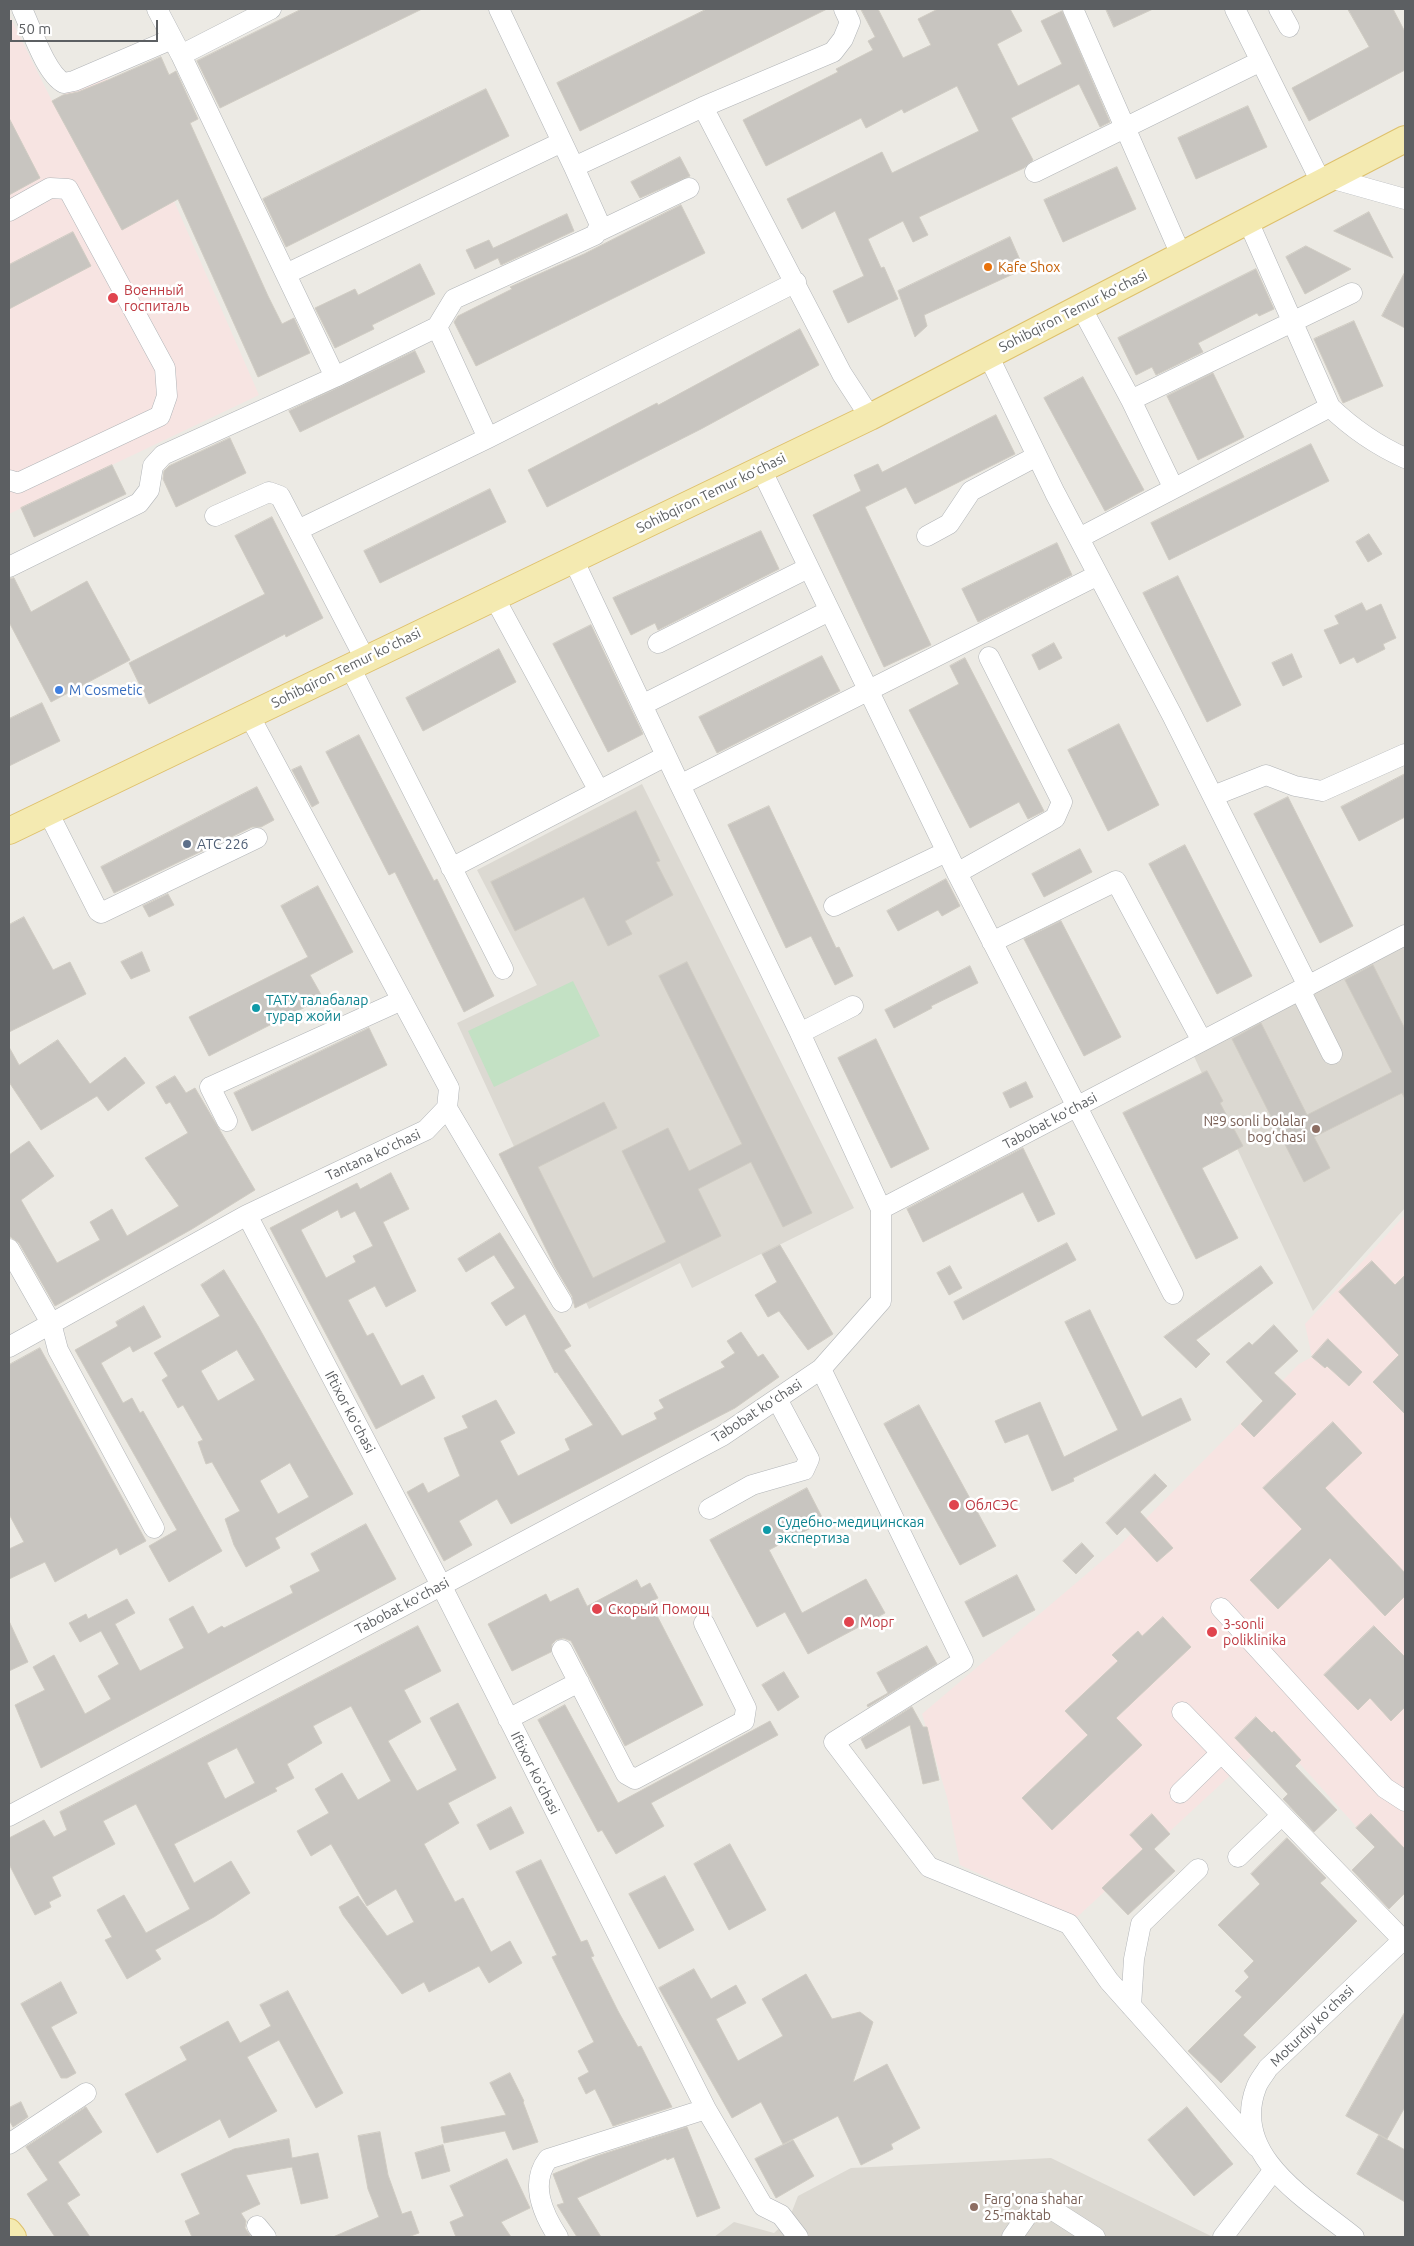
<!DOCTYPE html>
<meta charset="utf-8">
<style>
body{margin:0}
#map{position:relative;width:1414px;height:2246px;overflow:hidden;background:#eceae4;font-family:Ubuntu,sans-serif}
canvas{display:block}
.frame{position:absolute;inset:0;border:10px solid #5c5f62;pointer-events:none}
.scale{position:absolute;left:10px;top:20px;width:148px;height:22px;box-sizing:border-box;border:2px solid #5c5f62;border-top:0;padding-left:6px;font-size:15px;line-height:18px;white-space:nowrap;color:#5c5f62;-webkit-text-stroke:4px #fff;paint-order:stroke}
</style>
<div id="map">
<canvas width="1414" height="2246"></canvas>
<div class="frame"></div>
<div class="scale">50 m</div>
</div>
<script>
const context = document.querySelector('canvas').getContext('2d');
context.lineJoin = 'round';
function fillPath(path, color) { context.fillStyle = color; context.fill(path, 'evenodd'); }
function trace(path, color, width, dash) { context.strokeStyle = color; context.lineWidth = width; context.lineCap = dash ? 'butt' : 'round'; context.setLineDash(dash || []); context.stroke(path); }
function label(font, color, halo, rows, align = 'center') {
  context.font = font + ' Ubuntu,sans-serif'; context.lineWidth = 5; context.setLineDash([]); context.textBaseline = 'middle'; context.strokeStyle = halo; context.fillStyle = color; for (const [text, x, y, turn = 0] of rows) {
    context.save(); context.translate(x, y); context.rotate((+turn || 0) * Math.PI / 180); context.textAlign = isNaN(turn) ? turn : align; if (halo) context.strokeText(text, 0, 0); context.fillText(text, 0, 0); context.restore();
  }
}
fillPath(new Path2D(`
 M642 784 854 1208 692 1288 680 1263 589 1309 457 1023 537 985 477 870Z
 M1405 945V1208L1313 1311 1191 1050Z
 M1051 2158 1213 2237H714L734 2222 774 2233 789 2219 798 2196 851 2168Z`), '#dcd9d2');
fillPath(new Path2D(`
 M9 15 52 101 104 72 174 201 259 395 9 514Z
 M1405 1215V1866L1398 1873 1274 1735 1076 1918 960 1865 947 1797 922 1714 1116 1549 1299 1364 1312 1357 1305 1324Z`), '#f7e4e2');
fillPath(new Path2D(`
 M573 981 600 1036 494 1087 468 1031Z`), '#c3e1c4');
const building = new Path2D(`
 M302 9H422L220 108 197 61Z
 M707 9H827L580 131 557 83Z
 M861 9H878L903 58 931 45 918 19 938 9H1010L1022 31 997 44 1018 86 1062 64 1041 21 1062 11 1110 122 1100 127 1079 84 1011 118 1033 160 1024 168 919 217 928 235 913 242 903 221 868 239 881 268 884 267 898 299 848 323 833 291 864 276 835 211 802 229 787 199 882 152 892 173 979 131 957 86 904 113 902 109 866 128 861 118 766 166 743 120 838 72 836 69 873 50 868 41 875 37Z
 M1106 9H1153L1114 27Z
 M1348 9H1393L1405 32V70L1309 121 1292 88 1369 47Z
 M161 57 169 75 176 71 198 119 190 123 268 296 282 324 294 318 310 353 258 377 178 199 122 230 52 101 63 95 78 92 108 80Z
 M486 89 509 136 286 247 263 199Z
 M1248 106 1267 147 1196 179 1178 138Z
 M9 118 40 178 9 195Z
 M680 157 690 176 640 198 631 182Z
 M1117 167 1136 209 1063 242 1044 200Z
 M681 205 705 253 476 366 454 322 458 316 512 289 510 287 584 254Z
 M1369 212 1393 258 1334 231Z
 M567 214 574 231 501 265 498 258 475 269 466 250 489 240 493 248Z
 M73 232 91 266 9 309V265Z
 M1010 237 1024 269 924 315 927 326 915 337 898 291Z
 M1306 246 1351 269 1305 294 1286 257Z
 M420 264 435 294 372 325 374 329 335 348 315 308 355 289 358 295Z
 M1256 269 1274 309 1259 316 1257 313 1198 343 1203 352 1156 375 1152 367 1136 375 1118 338Z
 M1405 272V328L1382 316Z
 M1354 321 1383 386 1343 403 1314 339Z
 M800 329 819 365 701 429 547 507 528 470 657 403 658 405Z
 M415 351 425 372 300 432 289 411Z
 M1213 373 1244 437 1198 460 1167 396Z
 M1083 377 1144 490 1105 511 1044 398Z
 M996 415 1015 454 915 504 906 487 865 507 931 645 884 667 813 515 861 491 854 475 878 464 882 472Z
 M230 438 246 473 176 507 163 479 164 471 169 466Z
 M1311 444 1329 481 1169 560 1151 523Z
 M112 465 126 494 34 537 21 508Z
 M490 489 506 522 380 583 364 551Z
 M272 517 323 618 286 637 285 634 149 704 129 663 265 594 235 536Z
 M761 531 779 569 658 630 655 623 631 635 613 598Z
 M1369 534 1382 554 1368 562 1356 542Z
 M1057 543 1072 575 978 622 962 589Z
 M1178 576 1241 705 1207 722 1143 593Z
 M14 578 31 612 87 581 130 660 51 702 9 622V579Z
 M1362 603 1366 611 1381 604 1396 638 1383 644 1385 649 1357 663 1354 657 1340 664 1324 630 1339 624 1335 616Z
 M591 625 643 734 608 752 553 644Z
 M1054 643 1062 658 1039 670 1032 655Z
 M499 649 516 682 423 731 406 698Z
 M1292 654 1302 677 1283 686 1272 663Z
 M822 656 840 691 717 753 699 717Z
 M965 658 1044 811 1028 819 1019 802 970 828 909 710 959 684 950 666Z
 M42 703 60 741 9 766V719Z
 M1119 724 1159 805 1108 831 1068 750Z
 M359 735 434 881 437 879 494 996 464 1012 395 872 389 875 326 752Z
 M301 766 319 803 312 807 292 770Z
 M1405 774V817L1359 841 1341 807Z
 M257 787 274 820 261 827H252L114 893 101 867Z
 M1288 797 1353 926 1320 943 1254 814Z
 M769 806 836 948 839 947 853 976 835 985 811 936 786 948 728 825Z
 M636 811 660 861 656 862 673 895 625 921 632 934 608 946 584 897 515 931 491 882Z
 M1185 845 1252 976 1217 994 1149 864Z
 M1080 849 1092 872 1044 897 1032 874Z
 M946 879 960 906 942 916 938 910 898 931 887 911Z
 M318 886 353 952 310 975 323 998 209 1056 189 1017 308 957 281 906Z
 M168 894 174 905 149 917 143 906Z
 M24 917 53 970 70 962 86 994 9 1032V925Z
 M1061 921 1121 1037 1084 1056 1024 939Z
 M142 952 150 971 131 979 121 962Z
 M687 962 812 1213 783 1227 751 1162 698 1189 721 1236 575 1308 572 1296 555 1267 499 1154 604 1102 617 1128 538 1167 593 1278 666 1242 622 1151 668 1128 689 1171 742 1144 659 976Z
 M1373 965 1405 1029V1099L1402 1093 1314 1137 1330 1168 1304 1182 1232 1039 1261 1023 1307 1115 1392 1072 1345 980Z
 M970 966 978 983 931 1006 932 1008 894 1028 885 1010Z
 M369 1028 387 1065 252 1131 234 1093Z
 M876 1039 929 1149 891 1168 838 1058Z
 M58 1040 90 1084 125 1057 145 1083 108 1111 97 1096 41 1130 9 1082V1047L19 1065Z
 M1207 1071 1223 1101 1220 1103 1243 1146 1202 1168 1238 1238 1196 1259 1123 1113Z
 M175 1076 186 1093 195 1088 255 1190 192 1229 55 1306 19 1243 9 1236V1155L29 1141 54 1176 21 1200 57 1263 100 1240 90 1222 112 1209 127 1236 179 1206 145 1158 188 1133 170 1102 166 1104 156 1087Z
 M1026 1082 1033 1097 1010 1108 1003 1093Z
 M1023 1148 1055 1214 1038 1222 1023 1192 923 1242 907 1209Z
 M391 1173 409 1209 383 1222 416 1291 386 1307 375 1286 348 1300 367 1336 373 1333 401 1386 423 1375 435 1398 376 1429 270 1228 357 1183 360 1189ZM338 1210 341 1218 355 1211 373 1246 353 1256 356 1262 326 1278 301 1230Z
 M500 1233 571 1346 564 1350 622 1436 657 1419 654 1413 664 1408 659 1400 725 1367 721 1362 735 1353 727 1341 741 1332 758 1357 763 1354 779 1377 735 1408 511 1524 497 1499 459 1521 472 1545 444 1561 407 1492 423 1483 428 1493 460 1476 444 1438 468 1428 462 1416 496 1400 515 1433 500 1441 518 1476 570 1450 565 1439 593 1425 557 1372 555 1373 525 1314 506 1326 491 1303 515 1288 494 1255 466 1272 458 1259Z
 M1067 1243 1076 1260 963 1320 954 1302Z
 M780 1245 833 1334 808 1350 779 1311 768 1317 755 1295 777 1282 762 1254Z
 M1372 1261 1395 1285 1405 1275V1414L1373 1382 1399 1355 1339 1292Z
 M950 1266 962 1288 949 1295 937 1273Z
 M1261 1266 1273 1283 1196 1340 1210 1354 1196 1368 1164 1337Z
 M224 1270 258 1326 353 1494 275 1538 280 1548 246 1567 234 1545 225 1519 240 1511 212 1462 206 1464 198 1442 203 1440 183 1405 178 1408 162 1380 168 1376 154 1353 220 1316 201 1285ZM237 1350 255 1380 218 1401 201 1371ZM290 1463 309 1497 278 1514 260 1481Z
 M144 1306 161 1337 133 1352 130 1346 101 1363 123 1403 132 1398 140 1413 143 1411 222 1551 169 1582 149 1546 177 1530 75 1350 118 1326 116 1322Z
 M1090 1310 1142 1417 1181 1398 1191 1420 1073 1478 1074 1481 1052 1491 1028 1434 1005 1443 995 1421 1040 1402 1064 1457 1118 1430 1065 1322Z
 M1274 1325 1298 1351 1274 1373 1296 1394 1254 1437 1241 1424 1263 1401 1226 1362 1249 1342 1252 1345Z
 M1328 1339 1362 1372 1349 1386 1327 1366 1325 1368 1312 1357Z
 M40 1348 146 1541 120 1555 117 1548 55 1582 45 1562 9 1579V1549L24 1542 9 1514V1365Z
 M919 1405 996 1546 960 1565 884 1424Z
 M1333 1422 1362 1453 1325 1488 1405 1573V1596L1385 1616 1330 1558 1278 1609 1250 1580 1302 1529 1263 1488Z
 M1155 1474 1167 1486 1140 1512 1173 1548 1157 1562 1125 1527 1117 1535 1106 1523Z
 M807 1488 824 1521 769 1550 802 1613 866 1579 885 1613 808 1654 785 1612 757 1627 710 1540Z
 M366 1524 396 1579 41 1768 15 1705 45 1690 33 1667 54 1655 85 1714 111 1699 98 1676 119 1664 101 1631 80 1642 69 1623 86 1614 88 1619 127 1599 135 1613 115 1624 140 1671 184 1648 169 1619 193 1606 208 1634 222 1626 224 1628 293 1593 290 1586 320 1571 311 1554Z
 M1082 1543 1094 1556 1076 1574 1063 1561Z
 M1017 1575 1035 1610 983 1637 965 1602Z
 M637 1580 641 1588 650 1583 658 1598 650 1602 703 1705 625 1746 571 1641 563 1638 556 1640 552 1644 551 1652 512 1671 488 1624 546 1594 550 1602 578 1588 587 1606Z
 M1163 1617 1191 1647 1116 1718 1142 1745 1052 1830 1022 1798 1088 1735 1065 1711 1118 1661 1112 1655 1138 1631 1142 1636Z
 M9 1621 28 1662 9 1671Z
 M418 1626 441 1671 404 1690 421 1722 388 1741 417 1791 457 1770 430 1718 458 1703 496 1778 448 1803 459 1823 424 1844 455 1902 463 1898 491 1952 510 1941 522 1963 489 1983 479 1966 429 1992 424 1982 402 1994 343 1915 339 1907 358 1896 387 1936 414 1922 396 1889 367 1906 331 1844 311 1856 297 1831 329 1813 315 1789 342 1773 358 1800 391 1781 351 1706 313 1726 322 1743 287 1764 294 1778 275 1788 277 1791 174 1844 194 1883 231 1861 250 1893 214 1917 155 1950 161 1959 127 1979 105 1940 112 1937 97 1910 124 1895 146 1933 190 1909 136 1804 103 1821 115 1844 52 1877 61 1896 49 1902 51 1907 35 1915 9 1864V1838L44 1820 54 1837 67 1830 60 1812ZM237 1748 255 1783 225 1799 207 1763Z
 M1374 1626 1405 1657V1707L1391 1721 1370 1698 1358 1710 1324 1675Z
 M927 1646 937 1664 868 1707 867 1705 888 1693 877 1673Z
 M784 1672 799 1697 778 1711 762 1685Z
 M565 1705 618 1803 770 1721 778 1735 651 1803 664 1826 616 1854 602 1830 598 1832 538 1720Z
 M912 1707 923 1727H927L939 1780 923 1784 910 1725 866 1749 861 1739Z
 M1256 1717 1272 1733 1274 1731 1301 1760 1295 1766 1337 1810 1314 1832 1283 1799 1288 1794 1235 1738Z
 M511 1807 524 1833 490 1850 477 1825Z
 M1152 1814 1170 1834 1154 1849 1175 1871 1128 1915 1102 1888 1143 1849 1130 1835Z
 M1371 1814 1405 1849V1893L1389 1909 1352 1870 1375 1847 1356 1828Z
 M1287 1838 1326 1878 1320 1883 1357 1921 1243 2035 1256 2047 1221 2083 1188 2051 1242 1997 1235 1991 1249 1977 1244 1971 1254 1961 1218 1925 1260 1884 1251 1874Z
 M730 1844 766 1910 729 1930 694 1864Z
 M541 1860 581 1942 587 1940 594 1956 591 1957 618 2011 638 2047 641 2046 672 2107 613 2126 595 2089 586 2094 578 2078 589 2072 578 2051 594 2042 552 1957 557 1955 516 1872Z
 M665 1876 694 1930 659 1949 629 1894Z
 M694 1969 711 1999 736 1985 746 2003 716 2019 738 2061 783 2036 762 1999 806 1974 832 2019 860 2012 873 2022 853 2082 887 2064 920 2128 891 2144 893 2149 861 2165 838 2116 783 2144 761 2102 732 2118 659 1988Z
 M61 1982 77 2013 51 2027 76 2073 67 2078H61L21 2004Z
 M288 1991 343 2093 316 2108 279 2040 247 2057 277 2111 229 2138 220 2119 157 2153 125 2094 187 2060 180 2047 228 2021 240 2043 271 2026 260 2005Z
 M1405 2012V2107L1387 2139 1346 2116Z
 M510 2073 524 2101 523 2102 538 2142 513 2150 505 2131 444 2143 441 2127 506 2115 490 2083Z
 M21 2102 28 2117 13 2127 9 2120V2108Z
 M86 2107 102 2132 58 2162 80 2195 67 2203 90 2237H55L27 2194 48 2180 26 2147Z
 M1187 2107 1233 2164 1194 2196 1148 2140Z
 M687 2127 720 2208 697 2217 674 2157 667 2160 666 2158 577 2198 601 2237H577L557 2205 564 2203 553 2174 597 2156Z
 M380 2132 388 2175 402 2214 411 2211 419 2233 408 2237H333L379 2217 368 2189 358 2136Z
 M1379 2135 1405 2150V2202L1357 2174Z
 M289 2139 292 2158 318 2153 328 2198 301 2204 292 2167 246 2175 260 2204 241 2213 246 2221 245 2228 251 2237H192L185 2221 200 2214 181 2174 234 2149Z
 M793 2140 814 2176 776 2198 755 2159Z
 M443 2145 450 2171 422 2179 415 2153Z
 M507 2159 530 2208 501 2222 511 2237H456L450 2222 464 2216 450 2186Z`);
fillPath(building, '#c8c5c0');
trace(building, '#d0ccc3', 1);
const minor = new Path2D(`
 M22 9C31 28 46 74 64 83L74 81 172 39
 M157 9 181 55 335 377 437 327 454 299 595 235 600 225 574 167
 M499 9 574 167 703 107 842 374 870 417
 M1073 9 1181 255
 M1235 9 1321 182
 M1279 9 1289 27
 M181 55 271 9
 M703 107 833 52 843 39 850 22 844 9
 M1035 172 1261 61
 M1330 178 1405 199
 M9 211 50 188 68 189 165 368 167 396 160 416 18 483 9 480
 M1248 221 1330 407C1353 429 1376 445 1405 458
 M599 231 689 188
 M286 274 562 142
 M1081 307 1131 400 1173 487
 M437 327 488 438
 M988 355 1055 493 1172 715 1308 986
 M1131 400 1352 293
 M761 469 957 873 1173 1294
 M215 516 269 492 280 496 365 659
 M298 530 488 438 796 282
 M927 536 949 524 971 491 1037 456
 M1079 538 1330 407
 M573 559 680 785 1098 575
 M9 567 139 503 149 490 153 466 163 455 335 377
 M494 597 599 791
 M658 643 808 568
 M350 667 503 969
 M642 705 829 611
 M680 785 800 1033 853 1006
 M1213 796 1266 775 1295 786 1322 791 1405 754
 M48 812 98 911 101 913 257 838
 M451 868 666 756
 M957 873 1055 818 1062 802 989 657
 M834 906 946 852
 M992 942 1116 881 1202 1041
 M1300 990 1332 1054
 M447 1108 562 1302
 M227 1121 210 1087 402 1000
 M881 1209 1405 935
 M247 1215 441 1585 706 2109 548 2159C529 2184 543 2214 558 2237
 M9 1249 51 1323 58 1350 154 1528
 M9 1347 247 1215 426 1130 447 1108 449 1088 249 715
 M821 1369 963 1661 834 1742 929 1867 1069 1924 1109 1981 1257 2147
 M709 1509 752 1485 804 1470 809 1459 777 1399
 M1221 1608 1385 1788 1405 1801
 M562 1650 626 1774 635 1779 744 1721 746 1708 704 1623
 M1182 1712 1403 1940
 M508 1719 579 1682
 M1180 1793 1221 1753
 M9 1816 722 1436 821 1369 881 1301V1209L800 1033
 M1238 1857 1282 1815
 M1131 2006 1134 1959 1141 1924 1198 1869
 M706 2109 763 2206 781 2215 798 2237
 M9 2144 86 2093
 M257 2226 266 2237
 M1012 2237 1035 2204 1042 2203 1095 2237
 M1223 2237 1273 2171
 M1354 2237C1310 2201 1230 2157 1256 2088 1258 2081 1264 2075 1268 2068L1405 1938`);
const major = new Path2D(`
 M9 831 870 417 1405 139
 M9 2232 13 2237`);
trace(minor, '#b1b4b7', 21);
trace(major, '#dec06b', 28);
trace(minor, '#fff', 20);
trace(major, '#f4eab1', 26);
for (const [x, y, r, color] of [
 [988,267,5,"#e8710a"],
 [113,298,6,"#e0444e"],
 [59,690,5,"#3f7fe0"],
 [187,844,5,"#5c6f8a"],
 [256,1008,5,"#0f9aa8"],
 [1316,1129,5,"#8d6e63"],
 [954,1505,6,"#e0444e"],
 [767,1530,5,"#0f9aa8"],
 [597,1609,6,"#e0444e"],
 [849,1622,6,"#e0444e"],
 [1212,1632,6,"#e0444e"],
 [974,2207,5,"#8d6e63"]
]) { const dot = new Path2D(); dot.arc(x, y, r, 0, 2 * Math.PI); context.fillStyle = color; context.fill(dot); trace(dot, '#fff', 2); }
label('14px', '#c56008', '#fff', [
 ["Kafe Shox",998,267]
], 'left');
label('14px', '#be3a42', '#fff', [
 ["Военный",124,290],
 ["госпиталь",124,306],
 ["ОблСЭС",965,1505],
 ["Скорый Помощ",608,1609],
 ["Морг",860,1622],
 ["3-sonli",1223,1624],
 ["poliklinika",1223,1640]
], 'left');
label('14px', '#5c5f62', '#fff', [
 ["Sohibqiron Temur koʻchasi",1073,311,-27],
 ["Sohibqiron Temur koʻchasi",711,493,-26],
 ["Sohibqiron Temur koʻchasi",346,668,-26],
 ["Tabobat koʻchasi",1050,1121,-28],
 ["Tantana koʻchasi",373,1155,-25],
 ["Tabobat koʻchasi",757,1411,-33],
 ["Iftixor koʻchasi",350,1412,62],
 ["Tabobat koʻchasi",402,1606,-28],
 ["Iftixor koʻchasi",535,1773,63],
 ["Moturdiy ko'chasi",1312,2026,-44]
]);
label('14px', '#366cbe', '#fff', [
 ["M Cosmetic",69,690]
], 'left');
label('14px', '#4e5e75', '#fff', [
 ["АТС 226",197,844]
], 'left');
label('14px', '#0d838f', '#fff', [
 ["ТАТУ талабалар",266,1000],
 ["турар жойи",266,1016],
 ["Судебно-медицинская",777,1522],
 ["экспертиза",777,1538]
], 'left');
label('14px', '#785e54', '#fff', [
 ["№9 sonli bolalar",1306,1121],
 ["bog‘chasi",1306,1137],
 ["Farg'ona shahar",984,2199,"left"],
 ["25-maktab",984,2215,"left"]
], 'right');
</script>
